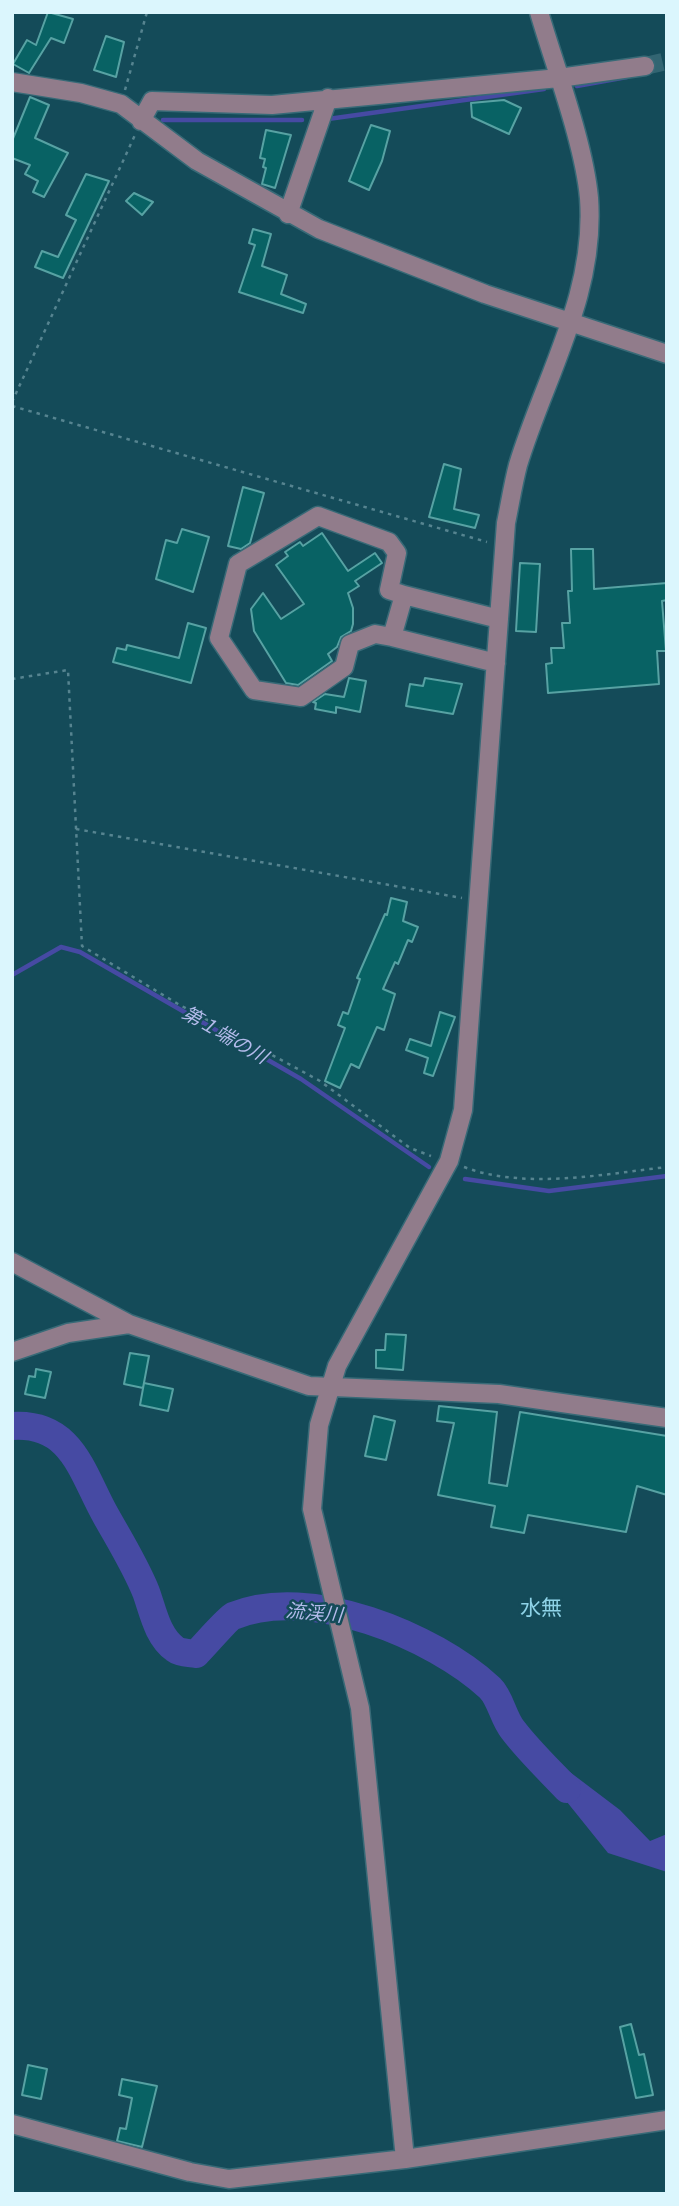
<!DOCTYPE html>
<meta charset="utf-8">
<style>
body{margin:0}
#map{position:relative;width:679px;height:2206px;overflow:hidden;background:#144b59;font-family:Ubuntu,sans-serif}
canvas{display:block}
.frame{position:absolute;inset:0;border:14px solid #dbf6fd;pointer-events:none}
</style>
<div id="map">
<canvas width="679" height="2206"></canvas>
<div class="frame"></div>
</div>
<script>
const context = document.querySelector('canvas').getContext('2d');
context.lineJoin = 'round';
function fillPath(path, color) { context.fillStyle = color; context.fill(path, 'evenodd'); }
function trace(path, color, width, dash) { context.strokeStyle = color; context.lineWidth = width; context.lineCap = dash ? 'butt' : 'round'; context.setLineDash(dash || []); context.stroke(path); }
function label(font, color, halo, rows, align = 'center') {
  context.font = font + ' Ubuntu,"Noto Sans JP",sans-serif'; context.lineWidth = 5; context.setLineDash([]); context.textBaseline = 'middle'; context.strokeStyle = halo; context.fillStyle = color; for (const [text, x, y, turn = 0] of rows) {
    context.save(); context.translate(x, y); context.rotate((+turn || 0) * Math.PI / 180); context.textAlign = isNaN(turn) ? turn : align; if (halo) context.strokeText(text, 0, 0); context.fillText(text, 0, 0); context.restore();
  }
}
fillPath(new Path2D(`
 M554 1760 620 1810 650 1841 667 1834V1872L608 1853 534 1761Z`), '#464aa3');
trace(new Path2D(`
 M577 86 627 77
 M328 119 544 89
 M163 120H302
 M12 975 61 947 80 952 301 1079 429 1167
 M465 1179 549 1191 667 1176`), '#464aa3', 4.5);
trace(new Path2D(`
 M12 1426C73 1422 82 1474 106 1516 120 1541 135 1565 146 1592 153 1611 157 1636 175 1649 180 1653 190 1653 196 1654 204 1646 227 1619 233 1616 309 1584 434 1636 490 1688 501 1699 503 1718 513 1730 529 1751 549 1770 567 1789`), '#464aa3', 28);
const building = new Path2D(`
 M48 12 73 19 64 43 51 38 29 73 13 64 27 40 36 45Z
 M106 36 124 42 116 77 94 70Z
 M30 97 49 105 35 138 68 153 44 197 33 192 38 181 25 174 30 165 12 158V141Z
 M504 100 521 108 509 134 472 117 471 103Z
 M371 125 390 131 382 161 369 190 349 181Z
 M266 130 291 135 275 188 262 184 266 168 263 167 265 159 260 158Z
 M86 174 109 181 63 278 35 267 42 251 58 257 76 220 66 215Z
 M134 193 153 202 142 215 126 201Z
 M253 229 271 234 262 266 287 275 281 294 306 304 303 313 239 292 255 245 249 243Z
 M444 464 461 469 454 509 479 515 475 528 429 517Z
 M243 487 264 493 250 543 241 549 228 546Z
 M182 529 209 537 193 592 156 579 166 540 177 543Z
 M322 533 348 571 375 553 382 563 355 581 359 586 348 593 353 608V624L351 631 341 637 337 647 328 654 332 661 298 685 286 683 254 631 251 609 263 593 281 619 304 604 276 565 288 556 285 552 300 542 303 546Z
 M571 549H593L594 589 667 583V600L662 601 666 651H657L659 684 548 693 546 664 552 663 551 648H564L562 623H570L568 591H572Z
 M520 563 540 564 536 632 516 631Z
 M188 623 206 628 191 683 113 662 117 648 126 650 127 645 179 658Z
 M349 678 366 681 360 712 336 707V713L315 709 316 703 313 702 325 694 344 697Z
 M425 678 462 684 453 714 406 706 410 684 423 686Z
 M391 898 407 902 403 921 418 927 412 942 408 940 398 964 395 962 383 989 395 994 384 1030 377 1027 359 1068 351 1064 340 1088 325 1081 345 1028 338 1025 343 1012 348 1014 360 979 357 978 385 914 387 915Z
 M440 1012 455 1017 433 1076 424 1073 428 1058 406 1050 410 1039 431 1046Z
 M386 1334 406 1335 403 1370 376 1368V1350H385Z
 M130 1353 149 1356 143 1388 124 1384Z
 M36 1369 51 1372 45 1398 25 1394 29 1376 35 1377Z
 M144 1383 173 1389 168 1411 140 1405Z
 M439 1406 497 1412 489 1483 507 1486 520 1412 667 1436V1495L637 1486 626 1532 528 1515 524 1533 491 1527 495 1506 438 1495 454 1423 437 1421Z
 M374 1416 395 1421 386 1460 365 1456Z
 M631 2024 639 2055 644 2054 653 2095 636 2098 620 2027Z
 M28 2065 47 2069 41 2099 22 2095Z
 M122 2079 157 2086 142 2147 117 2141 120 2128 126 2129 132 2098 119 2095Z`);
fillPath(building, '#086264');
trace(building, '#57a2a3', 2);
trace(new Path2D(`
 M645 66 667 61`), '#326572', 18, [18, 9]);
const minor = new Path2D(`
 M12 82 81 93 121 104 197 161 319 229 485 294 667 354
 M141 121 152 101 272 105 559 78 645 66
 M288 214 328 98
 M392 637 375 634 350 644 344 667 301 697 254 690 219 638 238 564 318 516 389 542 397 553 389 590 404 595
 M496 663 392 637 404 595 499 619
 M12 1262 129 1324 309 1386 499 1394 667 1418
 M12 1352 68 1333 129 1324
 M12 2124 190 2172 229 2179 405 2159 667 2120
 M405 2159 360 1708 312 1509 319 1425 337 1366 449 1161 463 1110 506 523C510 504 513 484 518 465 545 376 596 295 589 198 584 143 555 67 539 12`);
trace(minor, '#386a77', 21);
trace(new Path2D(`
 M125 90 147 12
 M12 402 135 135
 M12 406 487 542
 M12 679 68 670 82 946 178 1004 320 1081 410 1148 431 1156
 M76 829 462 898
 M464 1167C524 1190 604 1174 667 1167`), '#568490', 2.5, [3.5, 5]);
trace(minor, '#917c8b', 18);
label('italic 19px', '#b3bbeb', '#144b59', [
 ["第１端の川",225,1035,30],
 ["流渓川",314,1613,5]
]);
label('21px', '#8ed3e7', '#144b59', [
 ["水無",541,1608]
]);
</script>
